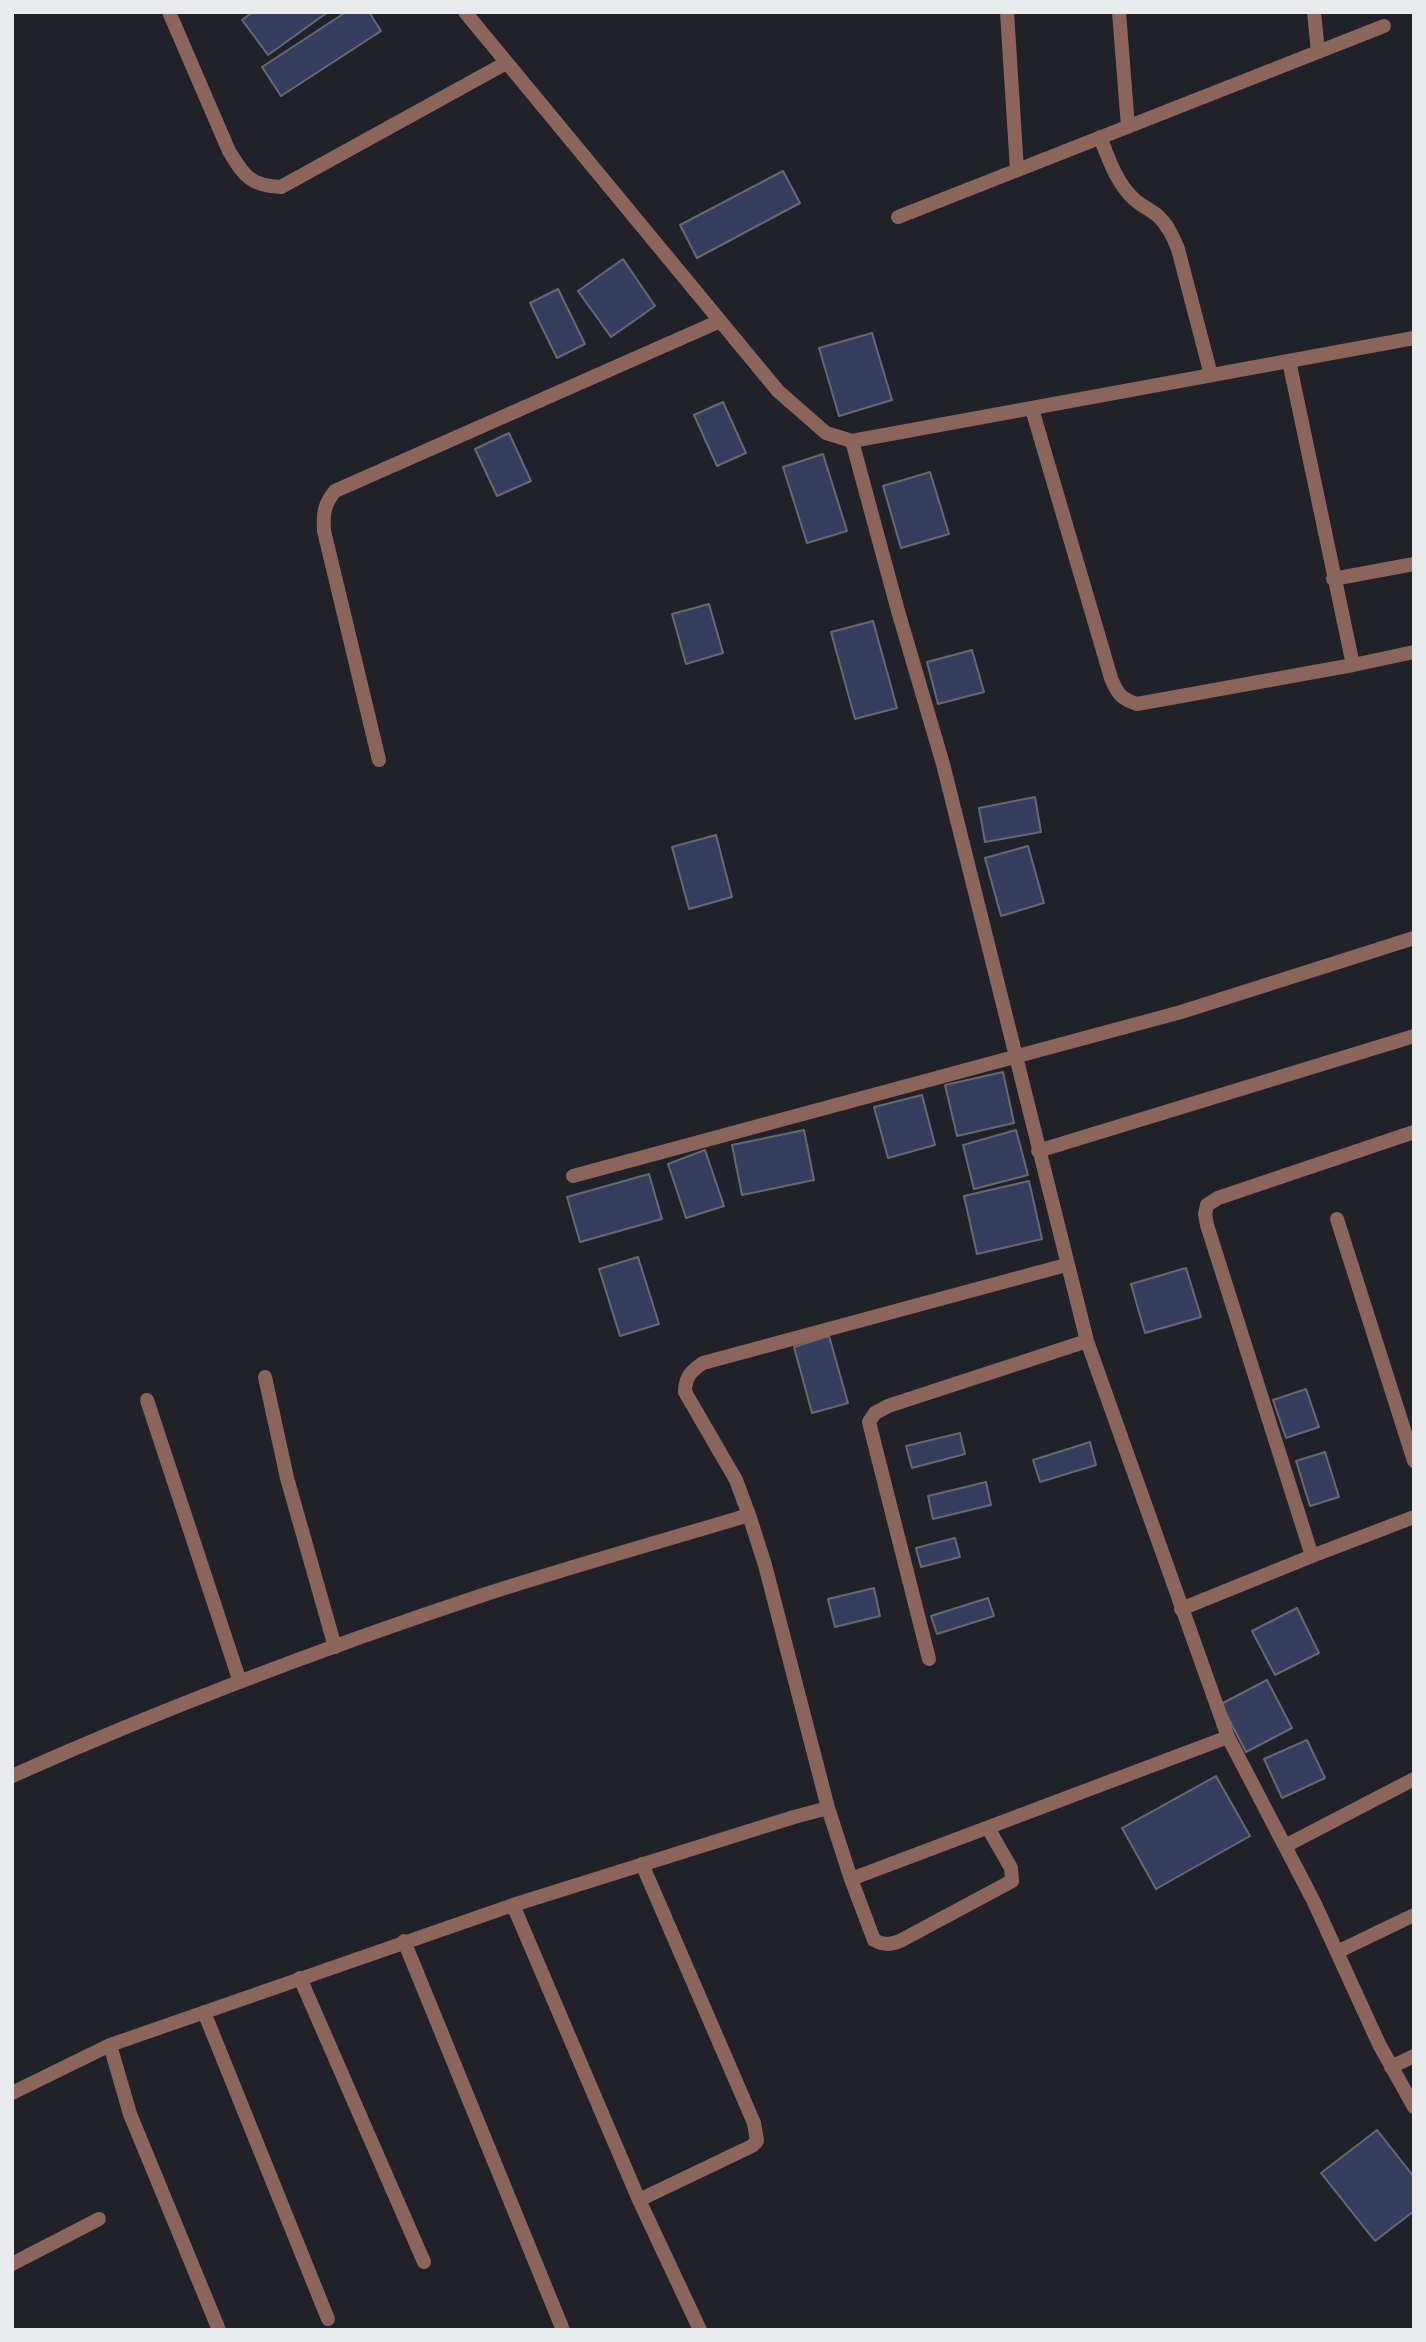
<!DOCTYPE html>
<style>
body{margin:0}
#map{position:relative;width:1426px;height:2342px;overflow:hidden;background:#212229;font-family:Barlow,sans-serif}
canvas{display:block}
.frame{position:absolute;inset:0;border:14px solid #e8eaee;pointer-events:none}
</style>
<div id="map">
<canvas width="1426" height="2342"></canvas>
<div class="frame"></div>
</div>
<script>
const context = document.querySelector('canvas').getContext('2d');
context.lineJoin = 'round';
function fillPath(path, color) { context.fillStyle = color; context.fill(path, 'evenodd'); }
function trace(path, color, width, dash) { context.strokeStyle = color; context.lineWidth = width; context.lineCap = dash ? 'butt' : 'round'; context.setLineDash(dash || []); context.stroke(path); }
const building = new Path2D(`
 M253 12H328L268 55 242 20Z
 M346 12H369L381 31 281 96 262 67Z
 M783 171 800 203 697 258 680 225Z
 M623 259 655 306 611 337 578 291Z
 M558 289 585 344 557 358 530 303Z
 M872 333 892 400 839 416 819 348Z
 M723 402 746 453 717 466 694 415Z
 M509 433 531 481 497 496 475 449Z
 M823 454 847 531 807 543 783 467Z
 M930 472 949 534 901 548 883 486Z
 M709 604 723 653 686 664 672 614Z
 M873 621 897 708 855 719 831 632Z
 M972 650 984 692 938 704 927 662Z
 M1035 797 1041 832 985 842 979 808Z
 M716 835 732 897 689 909 672 847Z
 M1028 846 1044 903 1001 916 985 858Z
 M1003 1072 1014 1123 957 1136 945 1085Z
 M922 1095 935 1145 888 1158 874 1107Z
 M804 1130 814 1180 742 1195 732 1145Z
 M1016 1130 1028 1175 974 1189 963 1145Z
 M705 1150 724 1206 686 1218 668 1164Z
 M649 1174 662 1219 580 1242 567 1197Z
 M1029 1181 1042 1239 977 1254 964 1196Z
 M638 1257 659 1324 620 1336 599 1269Z
 M1186 1268 1201 1317 1145 1333 1131 1284Z
 M829 1336 848 1403 812 1413 794 1347Z
 M1306 1389 1319 1427 1286 1438 1273 1400Z
 M960 1433 965 1454 912 1468 906 1446Z
 M1090 1442 1096 1465 1040 1482 1033 1460Z
 M1325 1452 1339 1497 1310 1506 1296 1461Z
 M986 1482 991 1505 933 1519 928 1496Z
 M955 1538 960 1557 921 1567 916 1548Z
 M874 1588 880 1616 835 1627 828 1599Z
 M988 1598 994 1616 937 1634 931 1616Z
 M1297 1608 1319 1653 1275 1675 1252 1631Z
 M1267 1680 1292 1728 1246 1752 1221 1704Z
 M1307 1740 1325 1778 1282 1798 1264 1759Z
 M1216 1776 1250 1836 1156 1889 1122 1828Z
 M1377 2130 1414 2177V2211L1375 2241 1321 2173Z`);
fillPath(building, '#363e60');
trace(building, '#676970', 2);
trace(new Path2D(`
 M169 12 229 151C244 176 251 186 281 187L506 63
 M1007 12 1017 170
 M1119 12 1128 127
 M1314 12 1318 52
 M1100 137C1109 160 1117 184 1135 200 1142 206 1151 210 1158 216 1168 225 1173 237 1178 249L1211 375
 M898 217 1384 26
 M1032 409 1111 678C1117 693 1121 699 1137 704L1353 665 1289 361
 M852 441 898 611 943 764 1087 1341 1228 1737 1314 1902 1379 2044 1414 2107
 M1333 579 1414 564
 M1353 665 1414 652
 M379 760 324 531C323 514 324 504 335 491L720 321
 M1038 1151 1414 1036
 M573 1176 1181 1012 1414 938
 M1337 1219 1414 1461
 M265 1377 287 1478 335 1647
 M147 1400 240 1682
 M1312 1556 1414 1517
 M1181 1609 1312 1556 1207 1225 1205 1214 1207 1205 1218 1198 1414 1132
 M929 1659 869 1422 875 1413 888 1406 1087 1341
 M12 1776C166 1707 326 1647 486 1594 573 1566 662 1541 749 1515
 M828 1808 765 1565 749 1515 736 1480 685 1392C685 1377 691 1371 703 1363L1066 1265
 M1285 1846 1414 1779
 M851 1879 874 1940C883 1945 890 1945 900 1941L1012 1881 1011 1868 988 1828
 M513 1905 639 2200 700 2330
 M404 1941 563 2330
 M1337 1952 1414 1915
 M300 1978 424 2262
 M204 2012 328 2319
 M110 2045 130 2114 219 2330
 M1391 2067 1414 2056
 M12 2093 110 2045 513 1905 794 1817 828 1808 851 1879 1228 1737
 M639 2200 752 2146 757 2141 754 2123 642 1864
 M12 2264 99 2219`), '#8c655a', 14);
trace(new Path2D(`
 M465 12 778 391 826 433 852 441 1414 338`), '#8c655a', 14);
</script>
